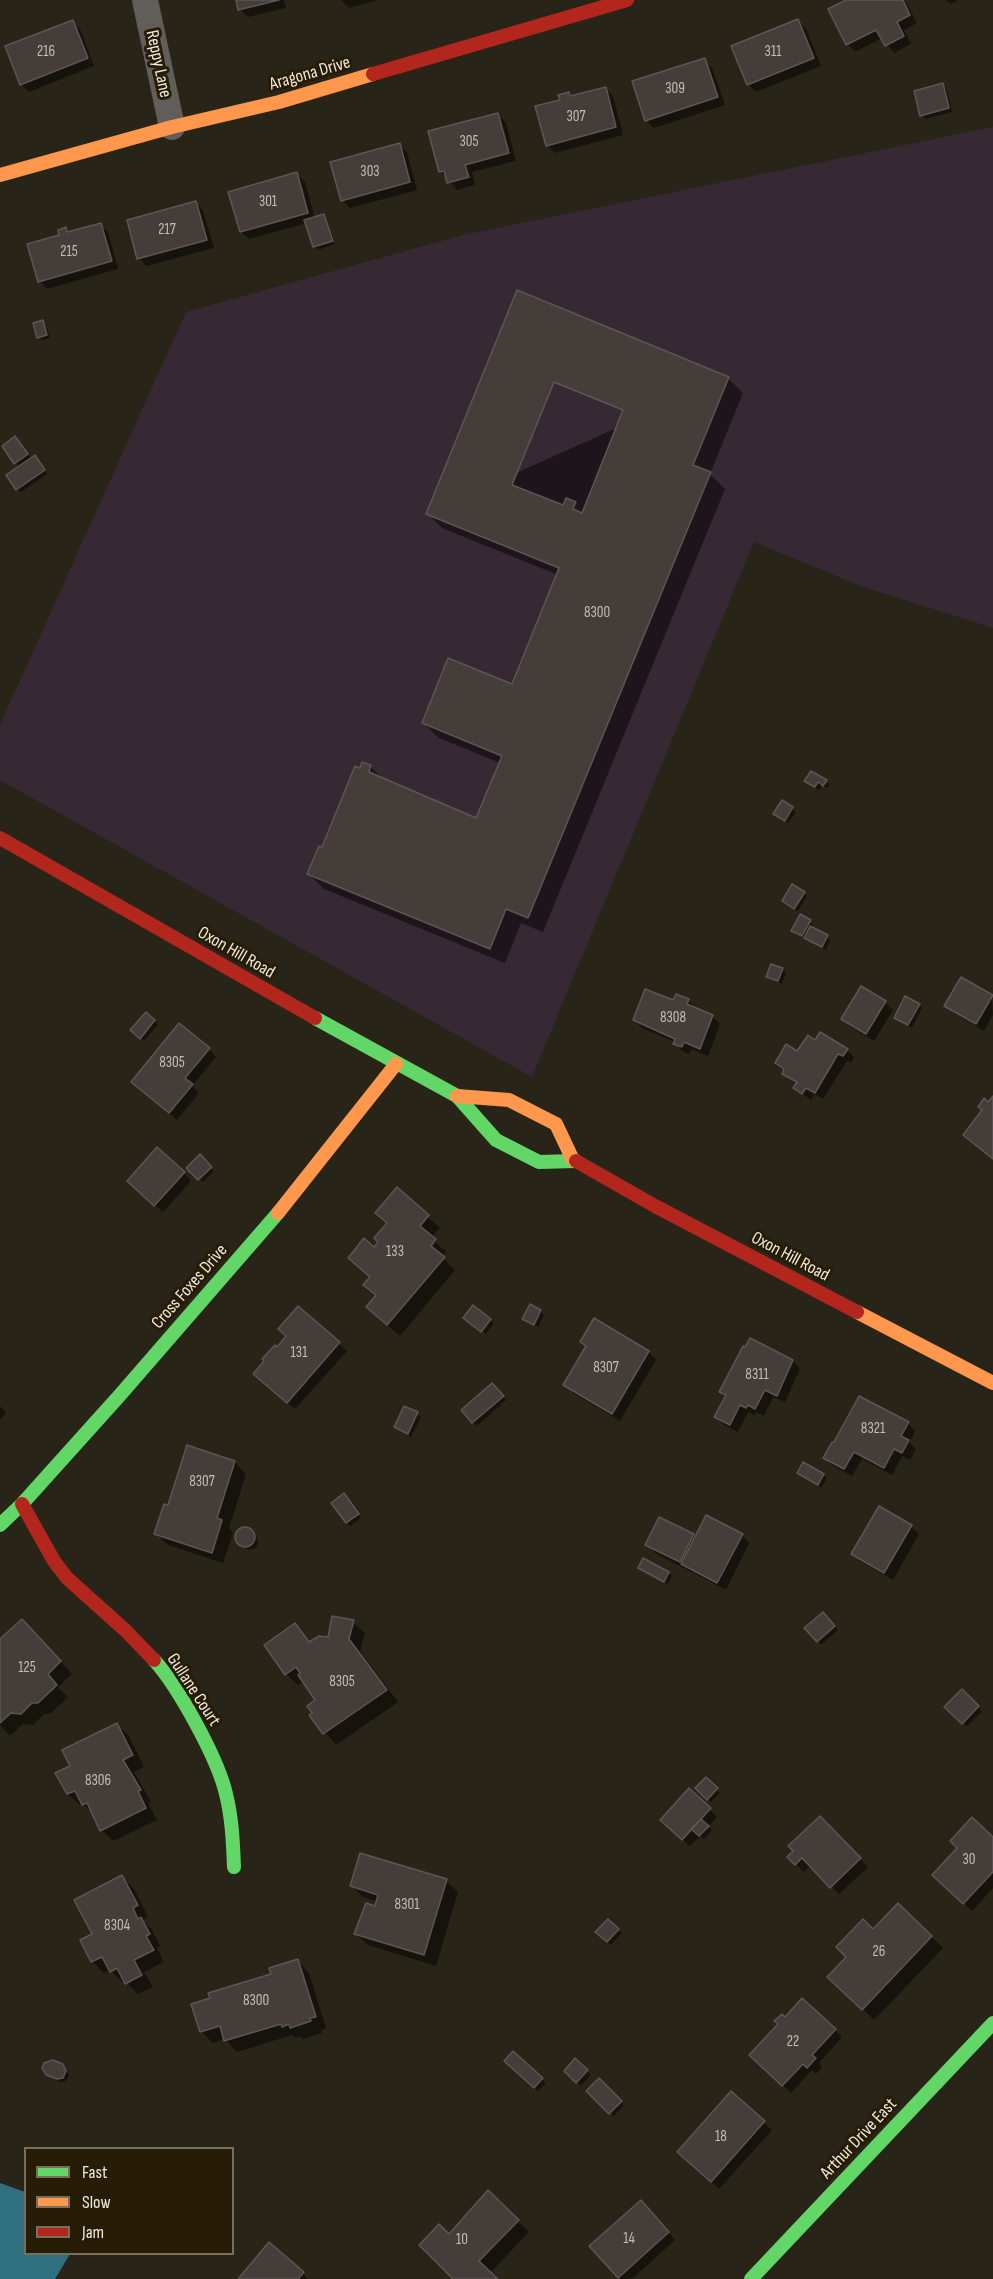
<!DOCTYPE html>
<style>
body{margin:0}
#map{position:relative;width:993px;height:2279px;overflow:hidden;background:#292418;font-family:"Sofia Sans Condensed",sans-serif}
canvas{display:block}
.legend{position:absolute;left:24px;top:2147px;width:210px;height:108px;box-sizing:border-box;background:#271d07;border:2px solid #776f5c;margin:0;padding:8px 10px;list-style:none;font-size:18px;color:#efe9db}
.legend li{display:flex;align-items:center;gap:12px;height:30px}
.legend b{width:30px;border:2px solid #776f5c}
</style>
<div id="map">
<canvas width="993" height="2279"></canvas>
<ul class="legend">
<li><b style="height:8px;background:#63d668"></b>Fast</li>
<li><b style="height:8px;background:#ff974d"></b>Slow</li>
<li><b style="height:8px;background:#b3261e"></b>Jam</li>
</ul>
</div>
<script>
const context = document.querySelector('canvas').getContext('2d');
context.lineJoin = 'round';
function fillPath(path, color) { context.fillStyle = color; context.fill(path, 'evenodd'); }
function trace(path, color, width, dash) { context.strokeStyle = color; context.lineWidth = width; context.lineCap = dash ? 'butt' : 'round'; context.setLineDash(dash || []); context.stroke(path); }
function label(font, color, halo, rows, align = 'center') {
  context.font = font + ' "Sofia Sans Condensed",sans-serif'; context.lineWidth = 6; context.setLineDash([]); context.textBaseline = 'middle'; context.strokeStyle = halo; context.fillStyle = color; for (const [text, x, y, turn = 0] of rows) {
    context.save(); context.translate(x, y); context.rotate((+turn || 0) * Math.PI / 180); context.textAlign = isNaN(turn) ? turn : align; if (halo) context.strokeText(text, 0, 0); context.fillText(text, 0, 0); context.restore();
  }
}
fillPath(new Path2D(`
 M993 127V628L861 586 754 542 532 1077 0 780V725L186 312 463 235Z`), '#372933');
fillPath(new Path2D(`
 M0 2183 25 2192 26 2254H70L55 2279H0Z`), '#2f6f7f');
fillPath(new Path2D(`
 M237 0H284L286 8 248 17 240 9Z
 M341 0H378L349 8Z
 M849 0H905L917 23 904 30 911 44 894 53 882 38 855 52 848 44 830 10Z
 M946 0H958L951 4Z
 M72 21 80 29 94 66 29 92 21 84Z
 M798 21 806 29 821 66 756 92 748 84Z
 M704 60 712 68 725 105 654 128 646 120Z
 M942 85 946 88 952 112 925 119 922 115Z
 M605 88 613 96 623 135 555 153 547 145 561 101 569 94 572 97Z
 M498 115 506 123 516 161 472 172 475 185 457 190 441 172Z
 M399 145 407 152 417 190 350 208 342 200Z
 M297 174 305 182 315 219 324 216 327 219 335 244 318 250 315 246 307 223 249 239 241 232Z
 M196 203 203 211 214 248 146 266 139 258Z
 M100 225 108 232 118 269 47 289 39 281 66 229 69 233Z
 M43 321 46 325 50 338 42 340 38 337Z
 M728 378 743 393 710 474 725 489 543 932 521 923 505 963 324 889 309 874 323 849 363 764 371 767 383 779 477 820 500 763 439 738 423 723 513 686 558 575 442 528 427 513Z
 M19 442 32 459 38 461 47 474 21 492 17 489 20 467 16 463Z
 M806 781H826L829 785 827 788 822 785 819 790Z
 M782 802 796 812 788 823 778 817Z
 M804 893 807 896 798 911 787 904Z
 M810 922 813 925 811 929 830 940 826 950 793 930Z
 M782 970 786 973 782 984 768 977Z
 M992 996 993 1015 984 1031 954 1013 946 1006Z
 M688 1000 696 1008 712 1016 720 1024 708 1056 691 1049 689 1054 682 1051 675 1042 642 1028 634 1020 674 1002Z
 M885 1003 893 1010 874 1041 850 1026 842 1019Z
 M919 1005 922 1008 912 1028 896 1017Z
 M146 1014 158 1024 144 1041 132 1030Z
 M815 1042 847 1050 854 1057 851 1063 847 1061 823 1099 814 1094 811 1100 795 1088 797 1084 784 1073 785 1071 777 1063 797 1053Z
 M209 1049 216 1057 192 1086 199 1093 177 1120 141 1089Z
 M200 1157 214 1171 203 1182 189 1168Z
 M184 1173 191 1181 163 1212 136 1189Z
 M397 1189 440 1228 431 1238 446 1252 442 1257 455 1270 400 1336 379 1318 377 1296 365 1285 371 1278 350 1258 374 1249 380 1242 388 1224Z
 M298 1308 347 1351 295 1409 263 1381 277 1349 288 1337Z
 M540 1311 544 1315 538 1327 524 1319Z
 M490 1320 494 1323 486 1334 469 1321Z
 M594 1320 649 1352 656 1360 620 1421 573 1393 565 1385 587 1348 581 1342Z
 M750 1340 793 1361 800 1369 785 1402 773 1397 764 1416 756 1412 754 1415 748 1412 738 1432 724 1425 716 1417 726 1397 721 1392Z
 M492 1385 506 1400 477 1426 463 1410Z
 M0 1406 6 1413 0 1420Z
 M417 1414 421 1417 411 1437 396 1427Z
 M908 1423 915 1431 909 1443 916 1449 910 1460 902 1456 892 1475 862 1459 852 1476 833 1466 825 1458Z
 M235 1462 246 1474 229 1528 233 1533 223 1563 168 1545 156 1533Z
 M799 1473 823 1475 827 1478 821 1488Z
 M347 1499 361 1518 350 1526 333 1503Z
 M879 1508 911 1527 919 1534 893 1580 860 1561 853 1554Z
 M246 1528 256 1535 258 1543 256 1548 249 1550 239 1544 237 1536 239 1531Z
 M693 1535 696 1538 742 1535 749 1543 726 1590 655 1553 647 1545Z
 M640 1568 668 1573 672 1576 668 1584Z
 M823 1614 838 1630 821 1645 807 1628Z
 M353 1622 365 1633 360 1651 398 1702 336 1745 311 1715 317 1701 304 1681 298 1685 286 1674 295 1625 311 1643 329 1639Z
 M34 1632 72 1674 58 1687 68 1697 50 1714H44L33 1725 23 1724 10 1736 0 1725V1641Z
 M962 1691 982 1711 967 1726 946 1707Z
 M117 1725 129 1736 144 1767 134 1772 151 1802 148 1803 157 1820 113 1841 102 1830 94 1815 83 1804 80 1805 68 1794 72 1766Z
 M706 1779 720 1793 711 1802 697 1788Z
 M689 1790 717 1817 708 1827 712 1830 704 1839 700 1836 690 1846 669 1827Z
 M820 1818 868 1867 839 1894 811 1865 804 1872 789 1857Z
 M993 1839V1888L972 1911 942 1883Z
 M122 1877 134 1889 148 1917 143 1920 152 1930 160 1946 157 1948 164 1962 144 1972 153 1987 138 1994 125 1981 122 1982 110 1970 104 1973 92 1961 94 1935Z
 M446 1881 458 1892 436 1966 368 1945 356 1934 376 1908 378 1902 363 1897 352 1886Z
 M898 1905 943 1948 874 2020 830 1977Z
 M608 1921 622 1933 611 1945 597 1932Z
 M298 1961 309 1973 326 2028 321 2030 322 2033 303 2039 300 2036 295 2038 292 2035 237 2052 225 2039 213 2043 201 2031Z
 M785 2019 835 2030 842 2037 819 2063 822 2067 816 2074 812 2070 791 2093 759 2063Z
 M513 2053 546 2083 538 2091 506 2061Z
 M575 2060 591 2075 581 2086 566 2071Z
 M62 2065 69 2075 66 2081 61 2082 47 2075Z
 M599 2080 624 2105 614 2116 588 2091Z
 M731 2093 772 2130 719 2189 686 2159Z
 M488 2192 529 2232 490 2273 496 2279H455L449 2236Z
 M648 2210 675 2240 632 2279H621L591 2246Z
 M269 2244 303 2274 308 2279H240Z`), '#0007');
const building = new Path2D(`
 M236 0H279L238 10Z
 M846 0H903L910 15 897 22 904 36 885 46 876 30 846 45 828 9Z
 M798 19 814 58 747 85 731 46Z
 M73 20 88 58 20 85 5 46Z
 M705 58 718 97 645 121 632 81Z
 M943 83 949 108 920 116 914 91Z
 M606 87 616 127 546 146 535 106 560 100 558 95 569 92 570 96Z
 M498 113 509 153 465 165 469 177 447 183 444 171 439 172 428 131Z
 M400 143 410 182 341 201 330 162Z
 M297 172 308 213 240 232 228 192Z
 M196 201 207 240 137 259 127 220Z
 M324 214 333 241 313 247 304 220Z
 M101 223 112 261 38 282 27 244 59 235 58 230 66 227 67 232Z
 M517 290 729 377 693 465 711 472 528 918 506 909 490 949 307 874 319 846 322 847 355 766 360 768 362 762 371 765 369 772 476 818 502 756 422 723 448 658 512 684 559 568 426 514Z
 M43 320 47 335 37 338 33 323Z
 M554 382 623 410 582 513 573 509 576 502 566 498 563 505 512 485Z
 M15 436 28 454 14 464 2 446Z
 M35 455 45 470 16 490 6 475Z
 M811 771 827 780 823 786 818 782 815 787 804 781Z
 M782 800 793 807 785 821 773 814Z
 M792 884 805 892 794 909 782 901Z
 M800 914 811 920 802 936 791 931Z
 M810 926 828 935 822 947 804 938Z
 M771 964 783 968 778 981 766 977Z
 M961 977 993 995 976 1024 944 1006Z
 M861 986 886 1001 866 1034 841 1019Z
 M645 989 673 1000 676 994 689 999 687 1004 713 1015 700 1049 684 1042 682 1047 673 1044 675 1039 633 1020Z
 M905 996 920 1004 908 1025 894 1018Z
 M146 1012 155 1020 140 1039 130 1030Z
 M179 1023 210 1048 185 1078 193 1084 169 1113 131 1082Z
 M820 1032 848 1049 843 1056 838 1054 815 1093 806 1088 802 1094 793 1088 797 1082 782 1074 784 1069 775 1063 786 1044 797 1051 808 1035 815 1040Z
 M993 1096V1159L963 1135 982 1110 978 1107 984 1098 988 1102Z
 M157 1147 185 1172 154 1206 127 1181Z
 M200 1154 212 1167 198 1180 186 1168Z
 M397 1187 429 1215 420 1226 436 1239 431 1246 445 1257 387 1325 366 1307 376 1295 363 1285 370 1277 348 1258 364 1238 374 1247 378 1242 374 1238 387 1223 375 1213Z
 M530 1304 541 1310 534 1325 522 1319Z
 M473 1305 491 1319 481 1332 463 1318Z
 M298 1306 340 1342 287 1403 253 1374 264 1361 262 1359 275 1345 277 1347 286 1336 278 1329Z
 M594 1318 649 1351 612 1414 563 1385 586 1346 580 1342Z
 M750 1338 793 1360 777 1396 765 1390 755 1409 748 1405 746 1408 740 1405 730 1425 714 1417 726 1395 719 1392 743 1346 745 1347Z
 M492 1383 504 1396 472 1423 461 1410Z
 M859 1396 909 1422 901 1436 909 1440 902 1453 894 1449 884 1468 854 1452 844 1469 823 1458 832 1442H834Z
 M404 1406 418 1412 408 1434 394 1427Z
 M187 1445 235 1461 217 1518 222 1520 212 1553 154 1534 164 1504 168 1505Z
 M803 1462 824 1474 818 1485 797 1473Z
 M344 1493 359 1514 346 1523 331 1503Z
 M879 1506 912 1525 884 1573 851 1554Z
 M706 1515 743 1534 717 1583 681 1564Z
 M659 1517 694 1534 680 1562 645 1545Z
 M235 1537a10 10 0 1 1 20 0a10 10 0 1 1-20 0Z
 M643 1558 669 1572 664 1582 638 1568Z
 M823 1612 835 1626 817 1642 804 1628Z
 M332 1616 354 1620 349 1639 387 1690 323 1734 309 1715 312 1713 307 1706 315 1700 298 1675 300 1673 296 1667 285 1675 264 1645 295 1623 309 1642 319 1636 328 1637Z
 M22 1619 61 1661 48 1674 57 1685 38 1703H32L21 1714 11 1713 0 1723V1639Z
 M962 1689 979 1706 962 1724 944 1707Z
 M117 1723 133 1755 123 1760 141 1790 138 1791 146 1808 100 1831 87 1803 82 1805 75 1791 67 1794 55 1773 70 1766 62 1750Z
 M706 1777 718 1788 707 1800 695 1788Z
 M689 1788 711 1808 682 1840 660 1820Z
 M820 1816 861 1858 830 1888 802 1858 795 1865 787 1857 793 1851 788 1846Z
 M972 1817 993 1837V1872L963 1904 932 1875 957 1848 950 1841Z
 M701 1819 709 1826 699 1836 691 1829Z
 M360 1853 447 1879 424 1955 354 1934 366 1903 375 1906 378 1895 350 1886Z
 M122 1875 138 1905 133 1908 138 1919 141 1917 150 1934 146 1936 154 1950 134 1960 142 1975 125 1984 117 1968 110 1972 102 1957 91 1962 80 1940 92 1934 74 1900Z
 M898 1903 932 1936 862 2010 827 1977 846 1957 836 1947 863 1919 873 1929Z
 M608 1919 619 1929 607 1942 595 1932Z
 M298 1959 316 2017 310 2018 311 2021 290 2028 289 2024 282 2027 281 2024 224 2041 220 2026 200 2032 191 2004 210 1998 208 1993 271 1974 269 1968Z
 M802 1998 836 2029 812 2055 816 2058 807 2068 803 2064 782 2086 749 2055 778 2024 774 2021 782 2014 785 2017Z
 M513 2051 543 2078 534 2088 504 2061Z
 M575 2058 588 2070 576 2083 564 2071Z
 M53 2060 63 2064 66 2071 63 2078 57 2079 46 2075 42 2068 44 2063Z
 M599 2078 622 2101 609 2114 586 2091Z
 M731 2091 765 2121 711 2182 677 2152Z
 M488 2190 519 2220 479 2261 498 2279H453L419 2245 439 2224 449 2234Z
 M641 2200 669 2232 618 2278 589 2246Z
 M269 2242 304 2272 298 2279H238Z`);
fillPath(building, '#443d3a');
trace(building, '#5c5654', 1.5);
trace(new Path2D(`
 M145 0 172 127`), '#615e59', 26);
trace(new Path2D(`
 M315 1018 457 1096 496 1140 539 1162 576 1161
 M0 1525 22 1504 120 1395 278 1213
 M154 1660C178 1686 218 1759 226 1794 232 1818 233 1842 234 1867
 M751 2279 993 2023`), '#63d668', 14);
trace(new Path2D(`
 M0 175 172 127 279 102 373 74
 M457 1096 509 1100 556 1124 573 1160
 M278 1213 396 1064
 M857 1312 993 1383`), '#ff974d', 14);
trace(new Path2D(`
 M373 74 627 0
 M0 838 315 1018
 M576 1161 655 1206 857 1312
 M22 1504 54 1561 67 1578 126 1631 154 1660`), '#b3261e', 14);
label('15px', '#c4beb3', null, [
 ["216",46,52],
 ["311",773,52],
 ["309",675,89],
 ["307",576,117],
 ["305",469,142],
 ["303",370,172],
 ["301",268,202],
 ["217",167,230],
 ["215",69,252],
 ["8300",597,613],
 ["8308",673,1018],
 ["8305",172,1063],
 ["133",395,1252],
 ["131",299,1353],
 ["8307",606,1368],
 ["8311",757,1375],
 ["8321",873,1429],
 ["8307",202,1482],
 ["125",27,1668],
 ["8305",342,1682],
 ["8306",98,1781],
 ["30",969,1860],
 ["8301",407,1905],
 ["8304",117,1926],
 ["26",879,1952],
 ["8300",256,2001],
 ["22",793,2042],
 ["18",721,2137],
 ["14",629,2239],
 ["10",462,2240]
]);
label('18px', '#efe9db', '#271d07', [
 ["Reppy Lane",158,64,78],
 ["Aragona Drive",310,74,-16],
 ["Oxon Hill Road",236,953,30],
 ["Oxon Hill Road",790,1257,28],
 ["Cross Foxes Drive",190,1287,-49],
 ["Gullane Court",193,1690,57],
 ["Arthur Drive East",859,2139,-47]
]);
</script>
